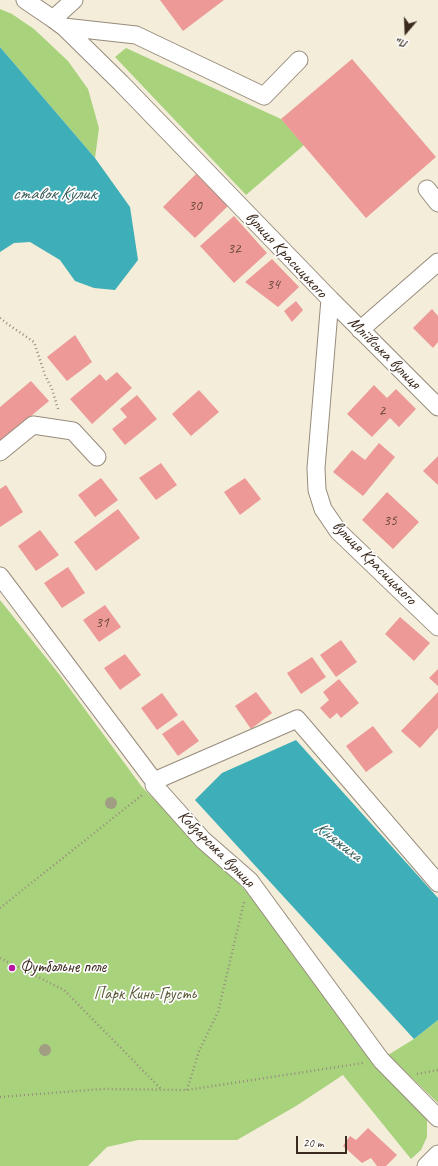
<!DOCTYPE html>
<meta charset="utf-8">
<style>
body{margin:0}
#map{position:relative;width:438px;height:1166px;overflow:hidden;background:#f3edda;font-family:Caveat,sans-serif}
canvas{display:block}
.north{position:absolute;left:386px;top:12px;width:40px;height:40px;-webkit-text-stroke:3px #fff;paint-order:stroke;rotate:199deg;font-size:11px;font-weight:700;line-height:16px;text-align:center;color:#3b2a1e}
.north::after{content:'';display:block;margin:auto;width:14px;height:18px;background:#3b2a1e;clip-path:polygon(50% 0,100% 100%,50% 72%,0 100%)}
.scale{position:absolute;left:296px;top:1136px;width:51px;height:18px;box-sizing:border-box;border:2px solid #3b2a1e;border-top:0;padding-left:5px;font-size:12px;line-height:14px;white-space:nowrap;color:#3b2a1e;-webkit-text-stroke:3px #fff;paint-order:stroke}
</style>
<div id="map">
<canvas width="438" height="1166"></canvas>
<div class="north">Пн</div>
<div class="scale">20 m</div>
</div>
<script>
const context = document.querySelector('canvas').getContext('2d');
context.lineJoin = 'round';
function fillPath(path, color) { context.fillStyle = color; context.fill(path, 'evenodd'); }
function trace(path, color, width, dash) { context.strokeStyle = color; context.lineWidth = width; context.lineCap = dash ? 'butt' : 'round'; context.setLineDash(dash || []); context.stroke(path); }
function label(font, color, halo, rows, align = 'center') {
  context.font = font + ' Caveat,sans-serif'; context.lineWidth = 3.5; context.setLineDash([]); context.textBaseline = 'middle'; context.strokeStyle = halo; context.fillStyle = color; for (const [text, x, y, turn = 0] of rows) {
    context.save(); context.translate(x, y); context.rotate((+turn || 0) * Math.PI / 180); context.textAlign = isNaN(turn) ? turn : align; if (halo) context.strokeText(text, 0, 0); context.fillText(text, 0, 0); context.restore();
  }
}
fillPath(new Path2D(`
 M0 9 12 14 34 29 68 61 88 89 99 128 95 158 0 47Z
 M126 48 281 119 304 145 246 195 115 57Z
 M0 600 59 674 142 787 252 897 427 1119V1137L421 1150 411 1159 343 1075 296 1106 237 1140H138L107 1147 88 1166H0Z
 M438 1020V1103L388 1055 414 1039Z`), '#a9d27d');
fillPath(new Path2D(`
 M0 47 95 158 130 207 138 260 115 290 94 288 75 281 60 260 30 242 14 243 0 252Z
 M296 740 438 898V1020L414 1039 195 800 222 773Z`), '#3eaeb8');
fillPath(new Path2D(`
 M160 0H224L183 31Z
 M352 59 436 157 366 218 281 119Z
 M196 174 228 206 195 238 163 207Z
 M234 216 267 253 234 283 200 246Z
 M272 259 299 287 278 307 245 282Z
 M296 301 303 310 292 322 284 311Z
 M432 309 438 316V342L433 348 413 328Z
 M75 335 92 362 67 381 47 357Z
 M117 372 132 388 92 424 70 399 100 374 106 381Z
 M31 381 49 401 0 442V407Z
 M374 385 387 398 396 389 416 409 399 427 390 418 372 437 347 414Z
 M199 390 219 412 191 436 172 414Z
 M137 395 157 419 125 445 112 429 127 417 120 409Z
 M379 443 395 457 363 496 333 472 352 450 365 460Z
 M438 456V485L423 471Z
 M161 463 177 485 156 500 139 478Z
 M101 478 118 500 95 517 78 495Z
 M245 478 261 499 240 515 224 492Z
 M6 485 23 512 0 527V489Z
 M387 492 419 522 393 549 362 520Z
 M118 509 140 538 96 571 74 542Z
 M40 530 59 555 36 571 18 546Z
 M68 567 85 593 62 608 44 583Z
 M105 605 121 627 99 642 83 620Z
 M400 617 430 643 414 661 385 634Z
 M341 640 357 662 336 677 320 655Z
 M125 654 141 675 120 690 104 668Z
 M312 657 326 677 301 694 287 673Z
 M438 669V686L429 678Z
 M339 679 359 703 341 718 337 713 330 719 320 708 329 700 323 692Z
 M256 692 272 713 251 729 235 706Z
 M438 692V728L420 748 401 731Z
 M162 693 178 715 157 730 141 708Z
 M183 720 199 741 178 756 162 734Z
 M373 726 393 752 366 772 346 746Z
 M368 1128 397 1155 386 1166H377L371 1158 362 1163 343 1146 350 1136 356 1140Z`), '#ed9997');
const minor = new Path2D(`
 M25 0 53 19 64 27 121 83 330 299 316 468 317 490 323 509 338 531 438 627
 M53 19 74 0
 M64 27 136 35 264 96 299 60
 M427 189 438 203
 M330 299 438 407
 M360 330 438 262
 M0 452 33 425 73 431 97 457
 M0 576 154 781V785L203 840 250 881 381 1060 438 1118
 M154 781 297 719 438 883
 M426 1166 438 1154`);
trace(minor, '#978c7c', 19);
trace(new Path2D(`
 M0 318 9 325 34 342 45 375 52 389 58 409V412
 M0 908 142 795
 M0 958 64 990 162 1090
 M417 1074 438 1070
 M187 1090 199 1051 218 1012 244 902
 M0 1097 102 1089 187 1090 363 1063`), '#978c7c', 2.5, [1, 3]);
trace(minor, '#fff', 17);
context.fillStyle = '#a09d82';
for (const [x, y] of [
 [111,803],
 [45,1050]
]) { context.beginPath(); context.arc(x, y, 6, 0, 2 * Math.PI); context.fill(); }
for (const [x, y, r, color] of [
 [12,968,4,"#b5179e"]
]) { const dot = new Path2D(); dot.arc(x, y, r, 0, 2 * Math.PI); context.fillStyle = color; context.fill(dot); trace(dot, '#fff', 1.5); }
label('15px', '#68463c', null, [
 ["30",195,206],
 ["32",234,249],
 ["34",273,285],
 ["2",382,411],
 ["35",390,521],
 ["31",102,623]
]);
label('17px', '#3b2a1e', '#fff', [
 ["вулиця Красицького",286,255,47],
 ["Мліївська вулиця",384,353,45],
 ["вулиця Красицького",374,563,45],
 ["Кобзарська вулиця",216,849,45]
]);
label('17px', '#3b2a1e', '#fff', [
 ["Футбольне поле",20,968]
], 'left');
label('17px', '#5c5c3a', '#fff', [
 ["Парк Кинь-Грусть",145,995]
]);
label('italic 18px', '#3c5f5c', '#fff', [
 ["ставок Кулик",54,194],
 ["Княжиха",338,842,37]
]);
</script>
